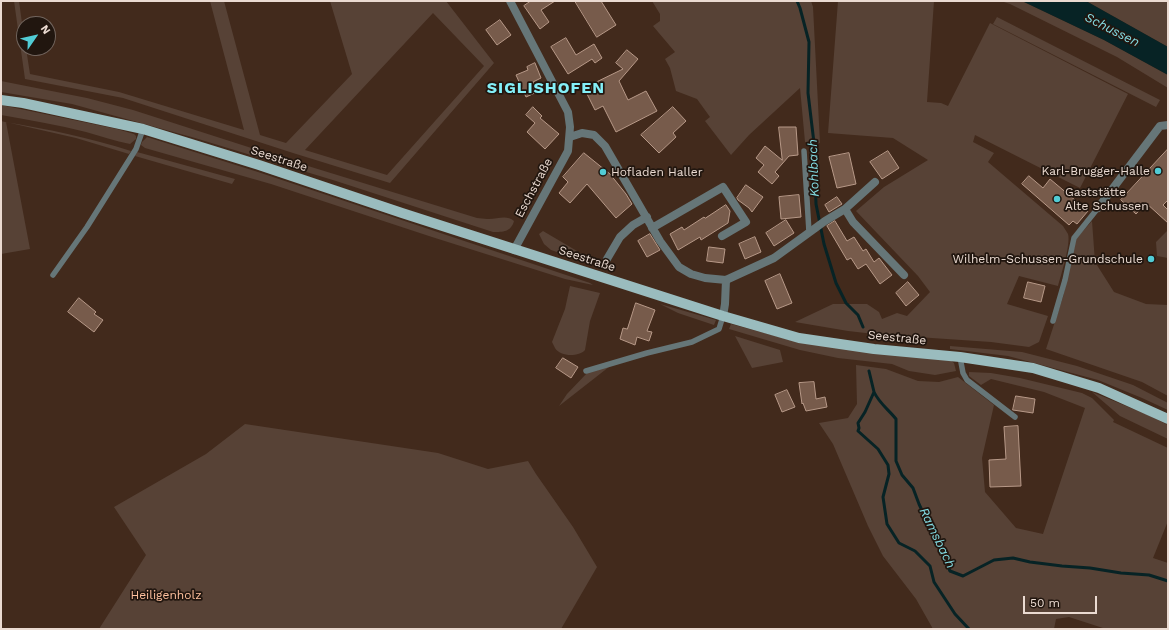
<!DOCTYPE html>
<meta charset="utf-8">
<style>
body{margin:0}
#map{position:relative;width:1169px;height:630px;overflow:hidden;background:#422a1c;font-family:"Work Sans",sans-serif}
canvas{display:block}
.frame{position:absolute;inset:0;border:2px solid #eadad1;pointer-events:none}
.north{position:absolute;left:16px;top:16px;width:40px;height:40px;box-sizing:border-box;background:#21160f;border:1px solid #71645d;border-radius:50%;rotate:56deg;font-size:11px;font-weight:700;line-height:16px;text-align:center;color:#eadad1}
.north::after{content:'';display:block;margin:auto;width:14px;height:18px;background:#51ccd5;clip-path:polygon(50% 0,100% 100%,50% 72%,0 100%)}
.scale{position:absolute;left:1023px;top:596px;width:74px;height:18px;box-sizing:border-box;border:2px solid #eadad1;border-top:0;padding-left:5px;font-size:12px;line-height:14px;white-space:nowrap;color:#eadad1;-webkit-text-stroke:3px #21160f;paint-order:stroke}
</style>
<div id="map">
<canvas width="1169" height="630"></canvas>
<div class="frame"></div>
<div class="north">N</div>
<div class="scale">50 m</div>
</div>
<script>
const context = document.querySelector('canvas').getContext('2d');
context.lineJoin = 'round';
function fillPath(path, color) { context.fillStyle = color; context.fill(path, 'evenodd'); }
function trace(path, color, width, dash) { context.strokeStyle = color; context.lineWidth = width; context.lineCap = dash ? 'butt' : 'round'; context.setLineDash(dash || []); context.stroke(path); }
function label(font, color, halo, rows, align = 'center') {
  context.font = font + ' "Work Sans",sans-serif'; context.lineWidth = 3.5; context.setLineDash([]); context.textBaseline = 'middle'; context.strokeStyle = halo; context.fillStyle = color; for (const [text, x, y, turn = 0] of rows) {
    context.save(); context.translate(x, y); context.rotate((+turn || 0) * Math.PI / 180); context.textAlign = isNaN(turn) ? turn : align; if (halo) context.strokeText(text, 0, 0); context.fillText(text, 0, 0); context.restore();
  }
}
fillPath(new Path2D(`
 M14 1H19L24 38V48H26L30 74 119 92 244 130 210 1H224L260 135 286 143 352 74 330 1H446L494 63 390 183 293 153 123 98 25 79ZM433 13 484 66 387 175 305 150Z
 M652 1H811L813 7 820 143 805 142 800 88 749 135 731 155 705 121 710 117 697 99 676 91 670 68 665 59 675 52 653 26 660 21V14Z
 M838 1H934L927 102 941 103 948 106 990 23 1128 94 1080 188 975 135 973 142 994 153 988 162 1063 226C1064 228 1067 232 1068 234 1071 244 1061 275 1058 286L1019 276 1007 304 1048 316 1039 342 1029 347 991 342 917 337H901L848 331 795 322 833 304H867L879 312 882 319 897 313 907 316 930 292 918 276 856 211 884 187 928 160 893 138 828 133Z
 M1001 1H1022L1104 40 1168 75V88L1117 57 1010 4Z
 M1086 1H1168V47Z
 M997 17 1160 100 1156 107 993 24Z
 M1 81 87 98 133 110 295 162 477 218C480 218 484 219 487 219 496 220 506 214 514 221 511 232 503 232 493 232L336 181 195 138 72 104 1 92Z
 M1 105 117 129 134 134 136 136V139L130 144C115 141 101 136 86 132 58 125 29 120 1 115Z
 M1 121 5 122C48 129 90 138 131 151L129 154 76 138 6 122 30 249 1 254Z
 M147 137 258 172 590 283 593 285 565 279 432 237 271 184 145 148 141 145 142 142Z
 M137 152 235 179 232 184 135 156Z
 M1092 221 1095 262 1114 292 1146 304 1168 305V396L1142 382 1046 349 1063 297 1076 239Z
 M1168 230V258L1157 256 1156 242Z
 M543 231 594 261 593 264 551 250 544 244 539 234Z
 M570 286 600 293 590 321 585 350C579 357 560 357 555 348 554 346 553 344 552 342L565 309Z
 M660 304 716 320 714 325 678 313Z
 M731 324 794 341 949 359 954 363 956 371 935 375 909 371 892 364 838 358 800 350 729 329Z
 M735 336 780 350 783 362 752 368Z
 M950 346 1022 352 1077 366 1133 385 1168 403V410L1142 398 1098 380 1008 356 950 349Z
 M614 363 559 406 567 394 588 372Z
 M856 365 886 369 918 381 939 382 958 377 994 405 982 458 985 492 1016 528 1043 534 1085 408 1044 392 991 379 981 385 969 376V372L991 373 1020 378 1082 393 1092 398 1114 420 1113 422 1168 448V521L1153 558 1168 563V629H1106L1069 617 1056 619 1054 629H933L916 599 883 556 868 526 833 444 819 423 848 418 857 404Z
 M1092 392 1148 415 1168 425V439L1120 416Z
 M245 424 438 453 488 469 528 461 536 474 573 527 597 567 561 629H99L146 555 114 507 206 454Z`), '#574236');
fillPath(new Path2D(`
 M1022 1H1086L1168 47V75L1104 40Z`), '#072325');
trace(new Path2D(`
 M797 1 800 8 809 42 808 93 814 143 816 204 824 244 836 283 846 303 858 315 863 327
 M869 371 874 392 865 412 858 423 859 428 858 431 878 449 888 465 889 474 883 497 887 524 899 543 915 551 930 566 934 582 955 614 969 629
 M874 392C879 403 889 410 896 419V461L902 475 913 488 919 504 950 571 963 576 994 560 1013 558 1030 562 1062 566 1090 568 1121 573 1149 575 1168 581`), '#072325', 3);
const building = new Path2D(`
 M531 1H555L541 10 549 22 540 29 524 6Z
 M575 1H601L616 25 597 37Z
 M500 20 511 35 497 45 486 30Z
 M566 38 576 55 594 44 602 58 595 63 592 59 568 74 551 47Z
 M627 50 638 59 619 81 628 100 646 91 657 111 616 132 603 106 595 110 584 88 623 69 616 63Z
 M535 63 541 78 533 82 537 92 526 97 516 75 528 70 527 67Z
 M533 107 542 116 540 118 559 134 545 149 527 132 535 123 526 115Z
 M673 107 686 121 673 133 676 137 659 153 641 135Z
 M779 127H796L798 155 789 156 775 172 779 176 772 184 758 172 764 165 756 158 765 146 782 160Z
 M1168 149V200L1163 205 1168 210V223L1146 203 1136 214 1121 200Z
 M888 151 899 168 882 179 870 162Z
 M584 153 610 174 626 194 632 204 616 218 587 184 570 203 559 193 568 182 563 177Z
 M849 153 856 184 837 188 829 157Z
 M1029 176 1043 188 1050 179 1088 211 1077 224 1073 221 1069 225 1022 184Z
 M746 185 763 197 752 212 749 208 738 200 737 198Z
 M799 195 801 217 781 219 779 197Z
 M837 197 842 204 829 212 825 205Z
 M726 205 730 211 728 223 701 240 700 237 678 250 670 234 682 227 684 230 704 217 705 218Z
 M786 220 794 233 774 246 766 233Z
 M835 221 847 241 854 237 863 251 866 249 874 262 879 258 892 275 880 284 866 264 858 269 851 258 847 260 827 226Z
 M650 234 660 250 647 257 638 241Z
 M755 237 761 252 745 259 739 244Z
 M709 247 725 249 723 263 707 261Z
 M780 274 792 303 777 309 765 281Z
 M908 282 919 295 906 306 896 293Z
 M1028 282 1045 286 1041 302 1024 298Z
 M79 298 96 312 94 314 103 320 94 332 68 312Z
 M636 303 655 310 647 331 652 332 649 341 637 337 635 345 620 339 623 328 627 329Z
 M563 358 578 367 571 378 556 368Z
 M814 382 816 399 825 397 827 407 806 411 803 403 802 404 799 383Z
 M787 390 795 407 782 412 775 395Z
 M1016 396 1035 399 1033 413 1013 410Z
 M1018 426 1021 486 990 487 989 460 1006 459 1004 427Z`);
fillPath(building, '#775b4b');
trace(building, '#b79988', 1);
trace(new Path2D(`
 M804 151 809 232
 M53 275 87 227 136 149 143 129
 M1053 321 1065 280 1074 238 1098 208
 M960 357 963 373 967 380 1015 417
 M586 371 647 353 692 342 719 329 723 316`), '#667678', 5.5);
trace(new Path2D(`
 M510 1 568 112 570 127 568 151 514 250
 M570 137 582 133 594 135 605 146 660 241 679 267 691 274 705 278 726 280
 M1098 208 1160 126 1168 125
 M845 209 853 222 904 275
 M652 228 723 187 746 222 722 236
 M607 259 620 237 633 225 647 217
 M726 280 774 258 825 221 845 209 875 182
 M723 316 725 304 726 280`), '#667678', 8);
trace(new Path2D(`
 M1 100 23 103 143 129 259 165 402 213 723 316 799 338 874 349 960 357 1033 368 1099 388 1168 419`), '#9abcbe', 10);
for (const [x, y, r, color] of [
 [1158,171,4,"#51ccd5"],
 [603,172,4,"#51ccd5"],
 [1057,199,4,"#51ccd5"],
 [1151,259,4,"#51ccd5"]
]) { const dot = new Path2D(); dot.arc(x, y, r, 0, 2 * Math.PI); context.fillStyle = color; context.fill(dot); trace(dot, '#21160f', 1.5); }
label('12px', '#eadad1', '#21160f', [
 ["Seestraße",279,159,18],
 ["Eschstraße",534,188,-62],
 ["Seestraße",587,259,18],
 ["Seestraße",897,338,6]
]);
label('12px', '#eadad1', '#21160f', [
 ["Karl-Brugger-Halle",1150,171],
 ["Hofladen Haller",611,172,"left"],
 ["Gaststätte",1065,192,"left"],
 ["Alte Schussen",1065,206,"left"],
 ["Wilhelm-Schussen-Grundschule",1143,259]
], 'right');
label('12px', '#ffc19e', '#21160f', [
 ["Heiligenholz",166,595]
]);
label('italic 13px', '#83dbe2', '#21160f', [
 ["Schussen",1112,30,27],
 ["Kohlbach",814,168,-92],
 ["Ramsbach",937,538,64]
]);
context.letterSpacing = '1px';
label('bold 16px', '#84eff7', '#21160f', [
 ["SIGLISHOFEN",546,88]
]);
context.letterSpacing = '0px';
</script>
